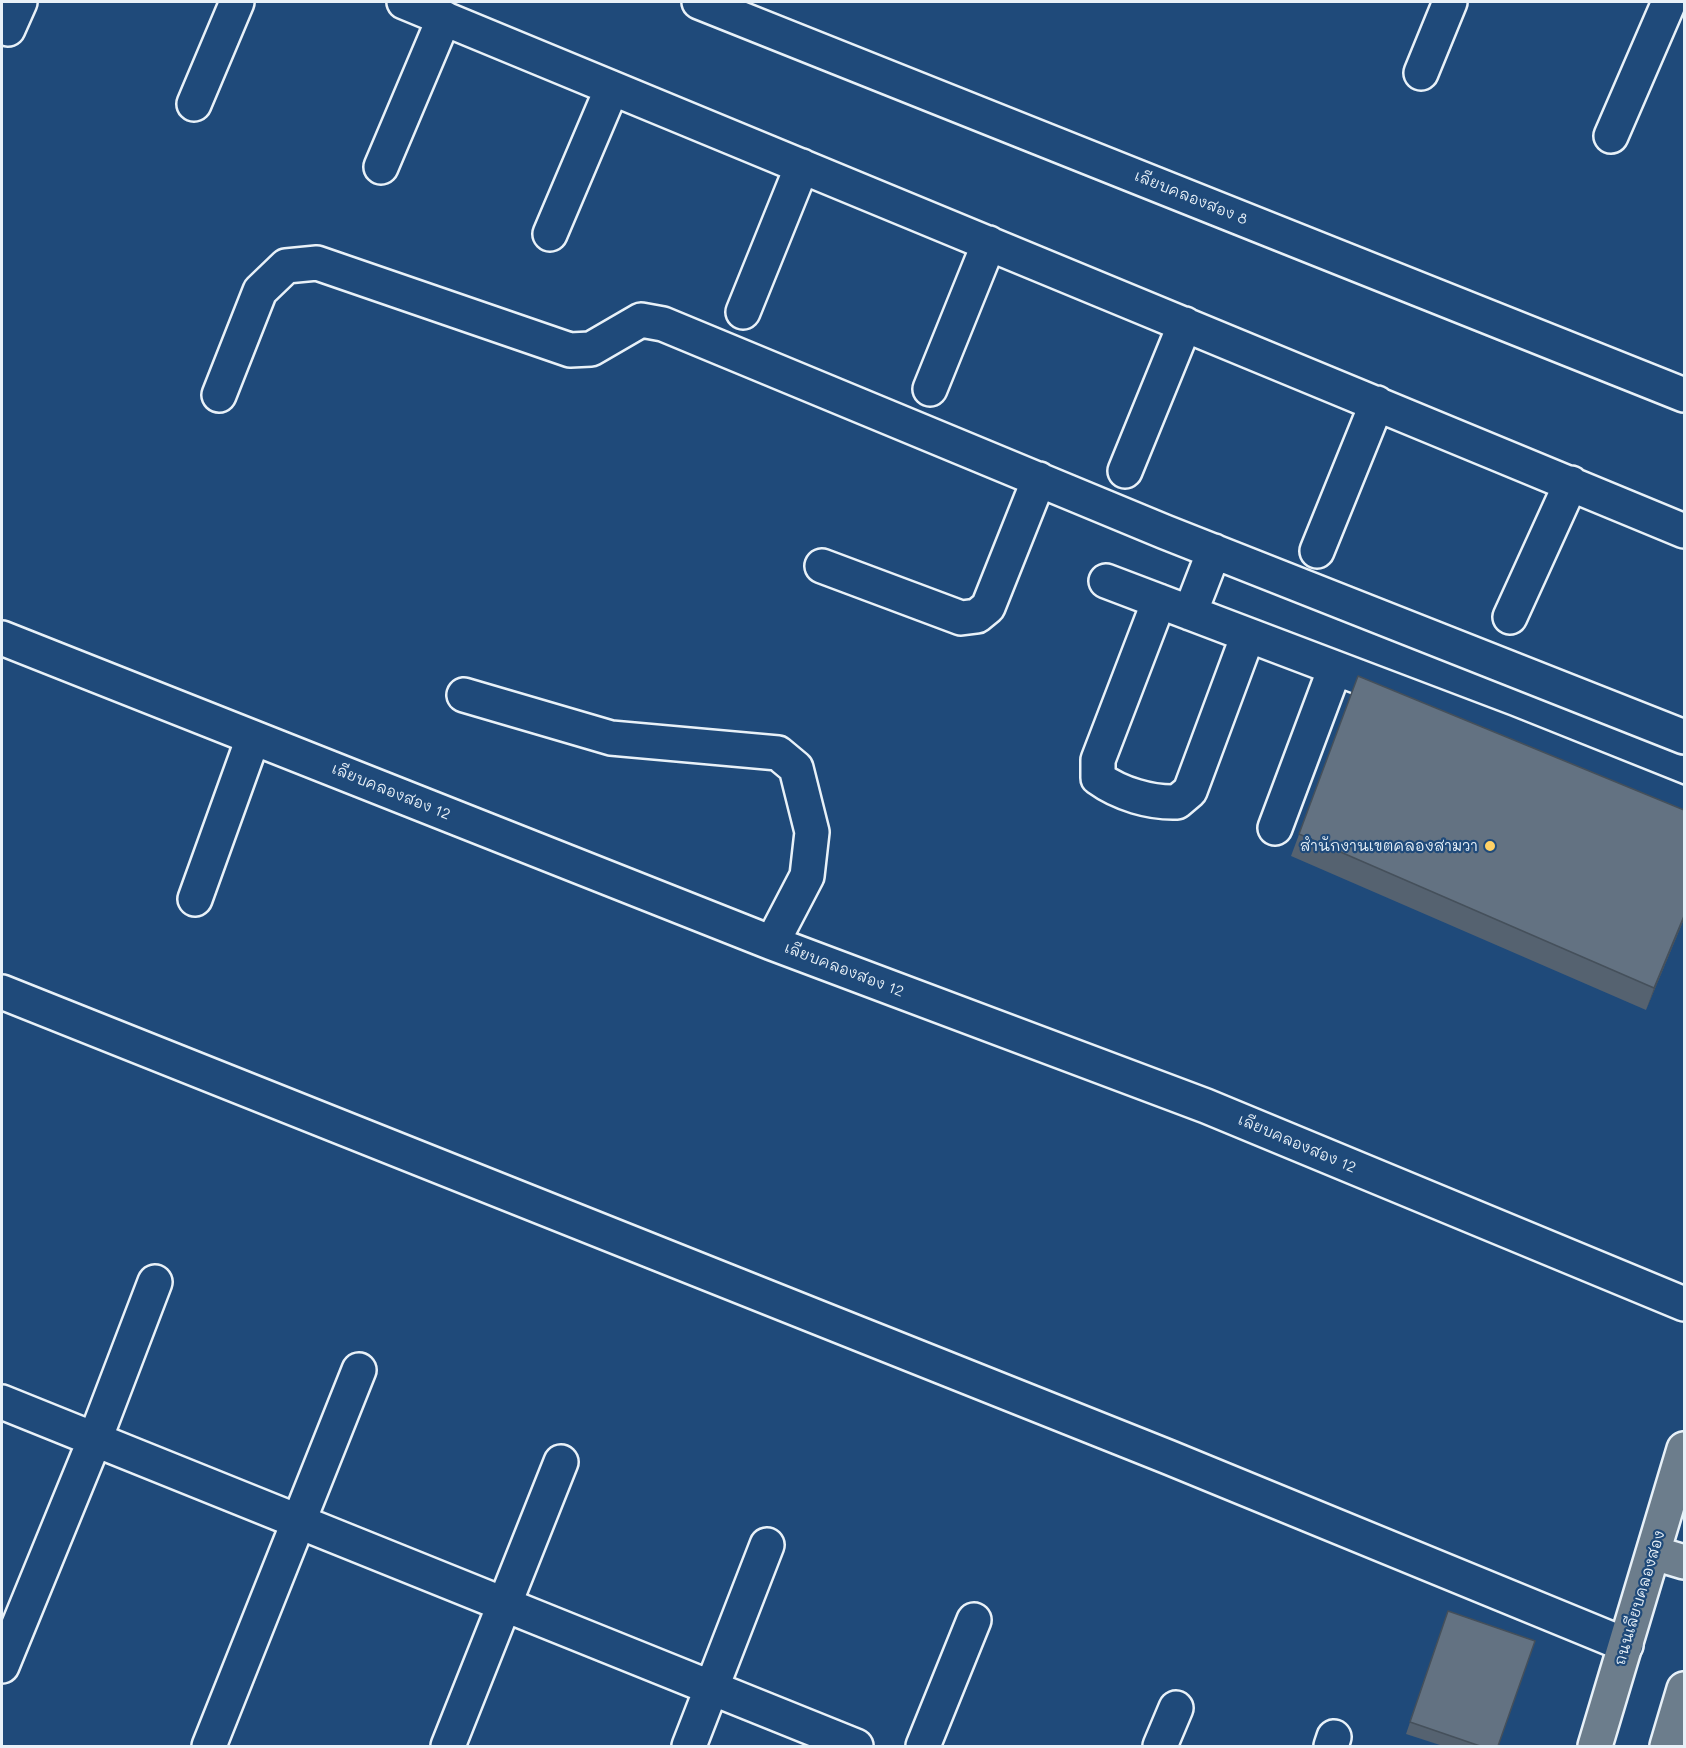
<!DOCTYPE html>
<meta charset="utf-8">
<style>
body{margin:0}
#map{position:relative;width:1686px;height:1748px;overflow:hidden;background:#1f4a7a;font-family:Mali,sans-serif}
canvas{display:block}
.frame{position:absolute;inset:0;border:3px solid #e8f1f8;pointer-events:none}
</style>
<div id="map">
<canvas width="1686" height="1748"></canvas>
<div class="frame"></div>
</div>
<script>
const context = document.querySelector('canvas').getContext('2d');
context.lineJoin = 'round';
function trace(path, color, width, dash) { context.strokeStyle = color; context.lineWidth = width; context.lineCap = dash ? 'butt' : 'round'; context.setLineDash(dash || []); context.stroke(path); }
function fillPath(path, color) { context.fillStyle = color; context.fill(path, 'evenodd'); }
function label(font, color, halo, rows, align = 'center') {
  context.font = font + ' Mali,"Playpen Sans Thai",sans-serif'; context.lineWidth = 4.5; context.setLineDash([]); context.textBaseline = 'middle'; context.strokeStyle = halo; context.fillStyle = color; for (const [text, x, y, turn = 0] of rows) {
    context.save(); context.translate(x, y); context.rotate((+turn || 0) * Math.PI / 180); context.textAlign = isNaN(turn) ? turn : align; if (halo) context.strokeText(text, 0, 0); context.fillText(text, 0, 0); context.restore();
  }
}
const minor = new Path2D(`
 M404 2 1684 531
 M699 2 1684 395
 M8 29 20 2
 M1421 73 1450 2
 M194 104 237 2
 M1611 136 1669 2
 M381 167 444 18
 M550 234 612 88
 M743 312 802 166
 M930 389 989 243
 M219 395 260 291 286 266 317 263 570 350 591 349 641 320 663 324 1165 532 1684 737
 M1125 471 1185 324
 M1317 551 1377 403
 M822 566 961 618 977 616 988 607 1039 479
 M1106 581 1504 732 1684 804
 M1159 601 1098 760V778C1120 794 1151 803 1177 802L1190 791 1248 635
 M1190 613 1214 551
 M1510 617 1571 483
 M2 638 772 943 1206 1106 1684 1304
 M464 695 611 738 778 753 796 768 812 832 807 876 772 943
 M1275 828 1335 668
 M195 899 253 738
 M2 992 1168 1457 1626 1645
 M2 1402 856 1746
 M2 1666 95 1439 155 1282
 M209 1746 359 1370
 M448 1746 561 1462
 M689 1746 767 1545
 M923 1746 974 1620
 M1160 1746 1176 1708
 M1331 1746 1334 1737`);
const major = new Path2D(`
 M1654 1553 1684 1562
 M1595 1746 1684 1449
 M1667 1746 1684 1689`);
trace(minor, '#e8f1f8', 38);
trace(major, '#e8f1f8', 38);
trace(minor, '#1f4a7a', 33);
trace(major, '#6c7d8c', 33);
fillPath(new Path2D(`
 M1358 676 1684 919 1646 1010 1291 856Z
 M1448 1611 1498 1746H1443L1406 1734Z`), '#556270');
fillPath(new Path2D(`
 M1684 916V919L1646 1010 1654 988Z`), '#45505b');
const building = new Path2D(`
 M1358 676 1684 810V916L1654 988 1299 834Z
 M1448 1611 1535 1641 1498 1746H1480L1410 1722Z`);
fillPath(building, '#637282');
trace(building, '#45505b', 1.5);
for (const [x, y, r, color] of [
 [1490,846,6,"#ffd166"]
]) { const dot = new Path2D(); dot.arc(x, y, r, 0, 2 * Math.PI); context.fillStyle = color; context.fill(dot); trace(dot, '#1f4a7a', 2); }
label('15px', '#e8f1f8', '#1f4a7a', [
 ["เลียบคลองสอง 8",1191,198,22],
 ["เลียบคลองสอง 12",391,792,22],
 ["เลียบคลองสอง 12",844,970,21],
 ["เลียบคลองสอง 12",1297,1144,23],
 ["ถนนเลียบคลองสอง",1640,1598,-73]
]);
label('15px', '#e8f1f8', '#1f4a7a', [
 ["สำนักงานเขตคลองสามวา",1478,846]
], 'right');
</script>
